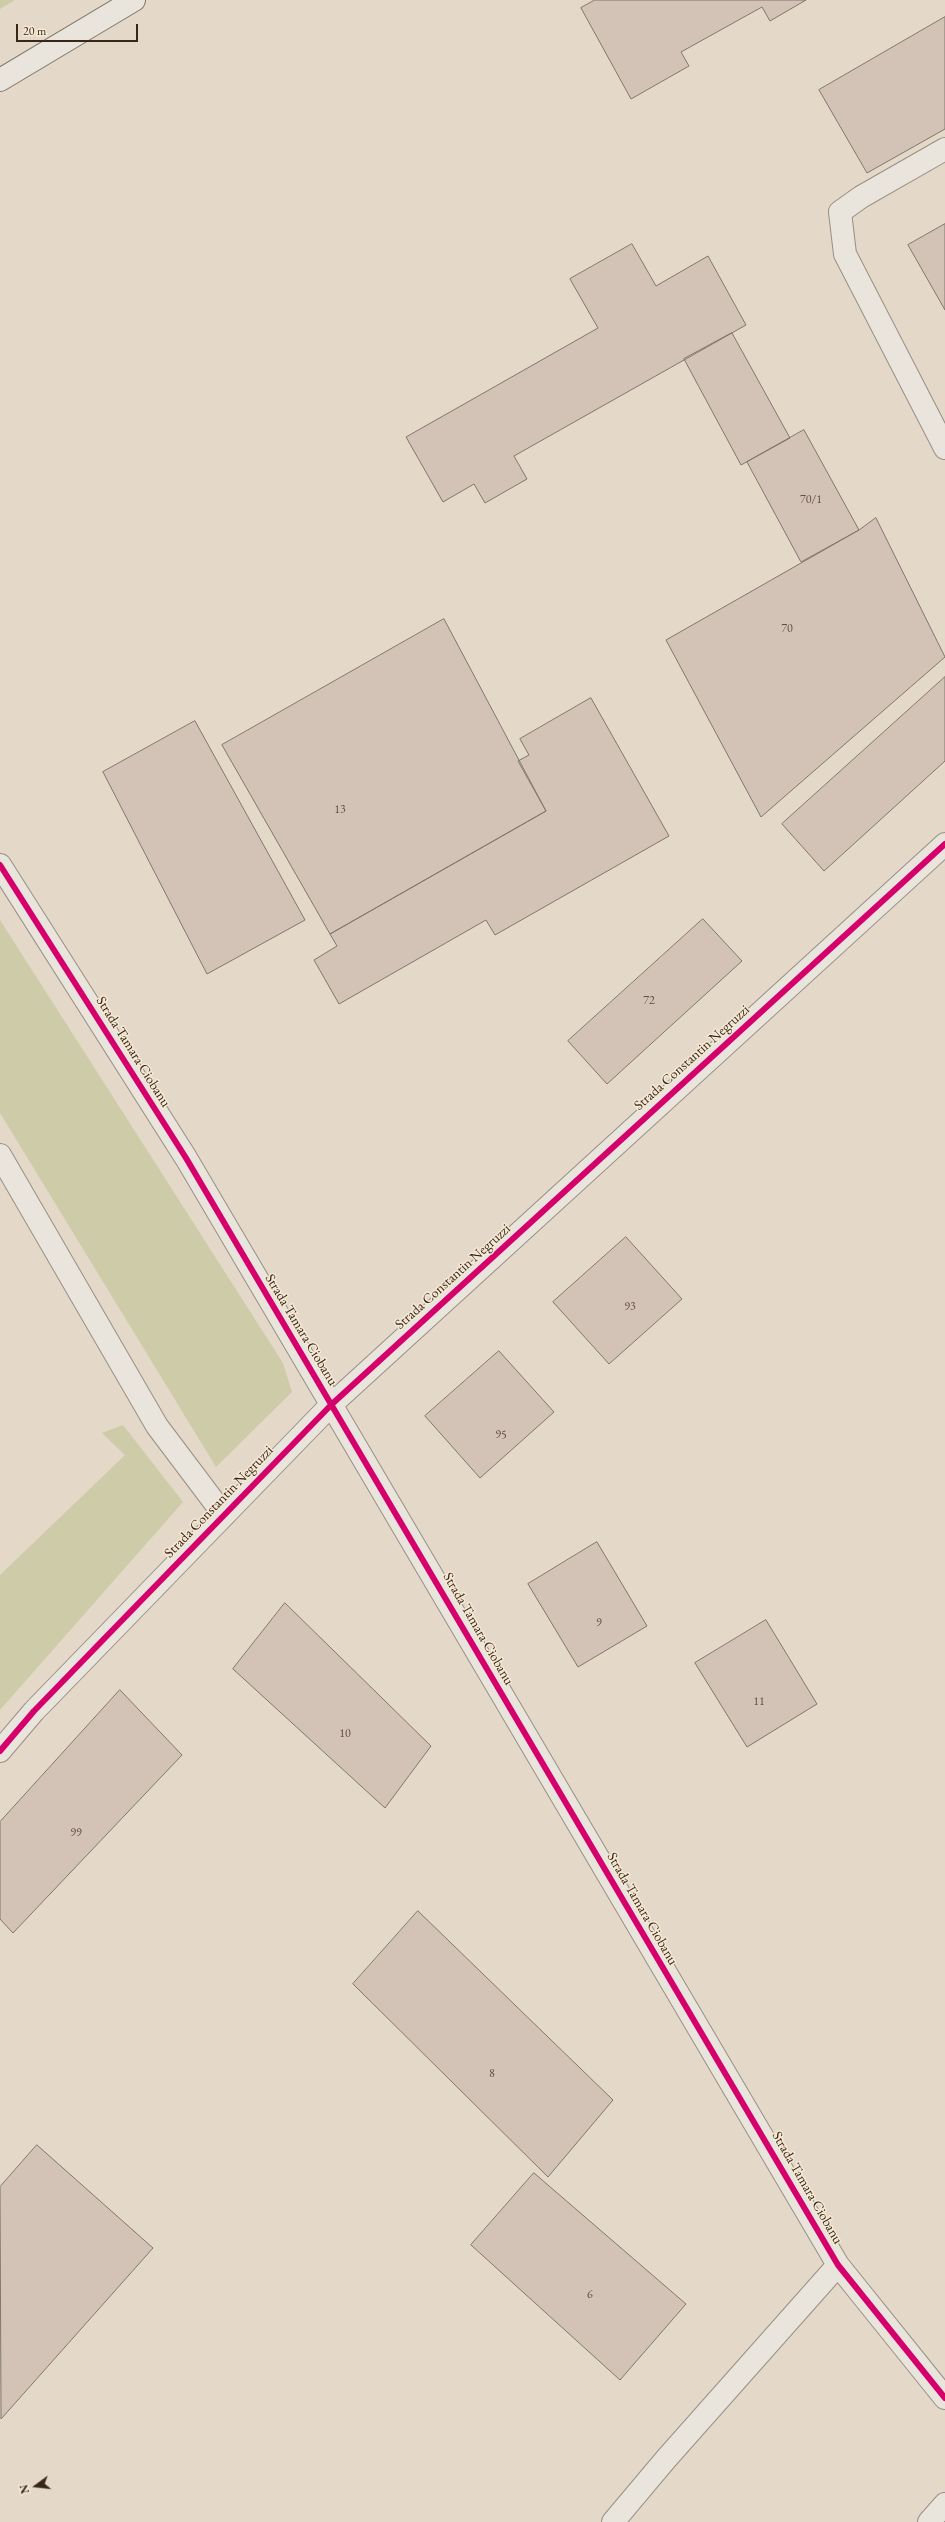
<!DOCTYPE html>
<style>
body{margin:0}
#map{position:relative;width:945px;height:2522px;overflow:hidden;background:#e4d9c8;font-family:"EB Garamond",serif}
canvas{display:block}
.north{position:absolute;left:16px;top:2466px;width:40px;height:40px;-webkit-text-stroke:3px #f5e8d4;paint-order:stroke;rotate:255deg;font-size:11px;font-weight:700;line-height:16px;text-align:center;color:#382617}
.north::after{content:'';display:block;margin:auto;width:14px;height:18px;background:#382617;clip-path:polygon(50% 0,100% 100%,50% 72%,0 100%)}
.scale{position:absolute;left:16px;top:24px;width:122px;height:18px;box-sizing:border-box;border:2px solid #382617;border-top:0;padding-left:5px;font-size:12px;line-height:14px;white-space:nowrap;color:#382617;-webkit-text-stroke:3px #f5e8d4;paint-order:stroke}
</style>
<div id="map">
<canvas width="945" height="2522"></canvas>
<div class="north">N</div>
<div class="scale">20 m</div>
</div>
<script>
const context = document.querySelector('canvas').getContext('2d');
context.lineJoin = 'round';
function fillPath(path, color) { context.fillStyle = color; context.fill(path, 'evenodd'); }
function trace(path, color, width, dash) { context.strokeStyle = color; context.lineWidth = width; context.lineCap = dash ? 'butt' : 'round'; context.setLineDash(dash || []); context.stroke(path); }
function label(font, color, halo, rows, align = 'center') {
  context.font = font + ' "EB Garamond",serif'; context.lineWidth = 3; context.setLineDash([]); context.textBaseline = 'middle'; context.strokeStyle = halo; context.fillStyle = color; for (const [text, x, y, turn = 0] of rows) {
    context.save(); context.translate(x, y); context.rotate((+turn || 0) * Math.PI / 180); context.textAlign = isNaN(turn) ? turn : align; if (halo) context.strokeText(text, 0, 0); context.fillText(text, 0, 0); context.restore();
  }
}
fillPath(new Path2D(`
 M0 0H15L0 9Z
 M0 920 283 1363 292 1392 216 1467 0 1113Z
 M123 1425 183 1502 0 1710V1575L125 1455 102 1433Z`), '#cecba9');
const building = new Path2D(`
 M595 0H806L770 21 762 7 681 52 689 66 631 99 581 8Z
 M945 17V129L867 173 819 90Z
 M945 224V310L908 245Z
 M632 244 656 286 708 256 746 325 514 456 527 479 485 503 474 484 443 502 406 437 598 328 570 279Z
 M732 333 790 438 741 465 684 359Z
 M804 430 859 530 801 562 747 462Z
 M876 518 945 657 761 817 666 640 859 530Z
 M444 619 546 811 330 934 222 745Z
 M945 677V761L824 871 782 824Z
 M591 698 669 836 495 935 486 920 339 1004 314 960 337 946 330 934 546 811 518 761 529 755 520 739Z
 M195 721 305 920 207 974 103 772Z
 M703 919 742 961 607 1084 568 1041Z
 M626 1237 682 1299 609 1364 553 1302Z
 M499 1351 554 1412 480 1478 425 1416Z
 M597 1542 647 1626 578 1667 528 1584Z
 M285 1603 431 1746 385 1808 233 1669Z
 M766 1620 817 1704 747 1747 695 1663Z
 M120 1690 182 1755 13 1933 0 1919V1822Z
 M418 1911 613 2100 548 2177 353 1984Z
 M37 2145 153 2248 1 2419 0 2187Z
 M534 2173 686 2304 620 2380 471 2245Z`);
fillPath(building, '#d3c2b6');
trace(building, '#7f776d', 1);
const service = new Path2D(`
 M945 149 861 197 840 212 845 254 945 448
 M0 1155 157 1426 224 1515
 M929 2522 945 2504`);
const minor = new Path2D(`
 M0 865 186 1158 838 2265 945 2398
 M0 1751 34 1711 332 1404 945 844
 M613 2522 666 2459 838 2265`);
const secondary = new Path2D(`
 M0 80 134 0`);
trace(service, '#988f84', 24);
trace(minor, '#988f84', 24);
trace(secondary, '#7f776d', 24);
trace(service, '#e9e4dc', 22);
trace(minor, '#e9e4dc', 22);
trace(secondary, '#e9e4dc', 22);
trace(new Path2D(`
 M0 865 186 1158 838 2265 945 2398
 M0 1751 34 1711 332 1404 945 844`), '#d6006c', 6);
label('12px', '#5f4d3f', null, [
 ["70/1",811,500],
 ["70",787,629],
 ["13",340,810],
 ["72",649,1001],
 ["93",630,1307],
 ["95",501,1435],
 ["9",599,1623],
 ["11",759,1702],
 ["10",345,1734],
 ["99",76,1833],
 ["8",492,2074],
 ["6",590,2295]
]);
label('14px', '#382617', '#f5e8d4', [
 ["Strada Tamara Ciobanu",133,1052,58],
 ["Strada Constantin Negruzzi",692,1058,-42],
 ["Strada Constantin Negruzzi",453,1277,-42],
 ["Strada Tamara Ciobanu",301,1330,59],
 ["Strada Constantin Negruzzi",219,1502,-46],
 ["Strada Tamara Ciobanu",478,1629,60],
 ["Strada Tamara Ciobanu",642,1909,60],
 ["Strada Tamara Ciobanu",807,2188,60]
]);
</script>
